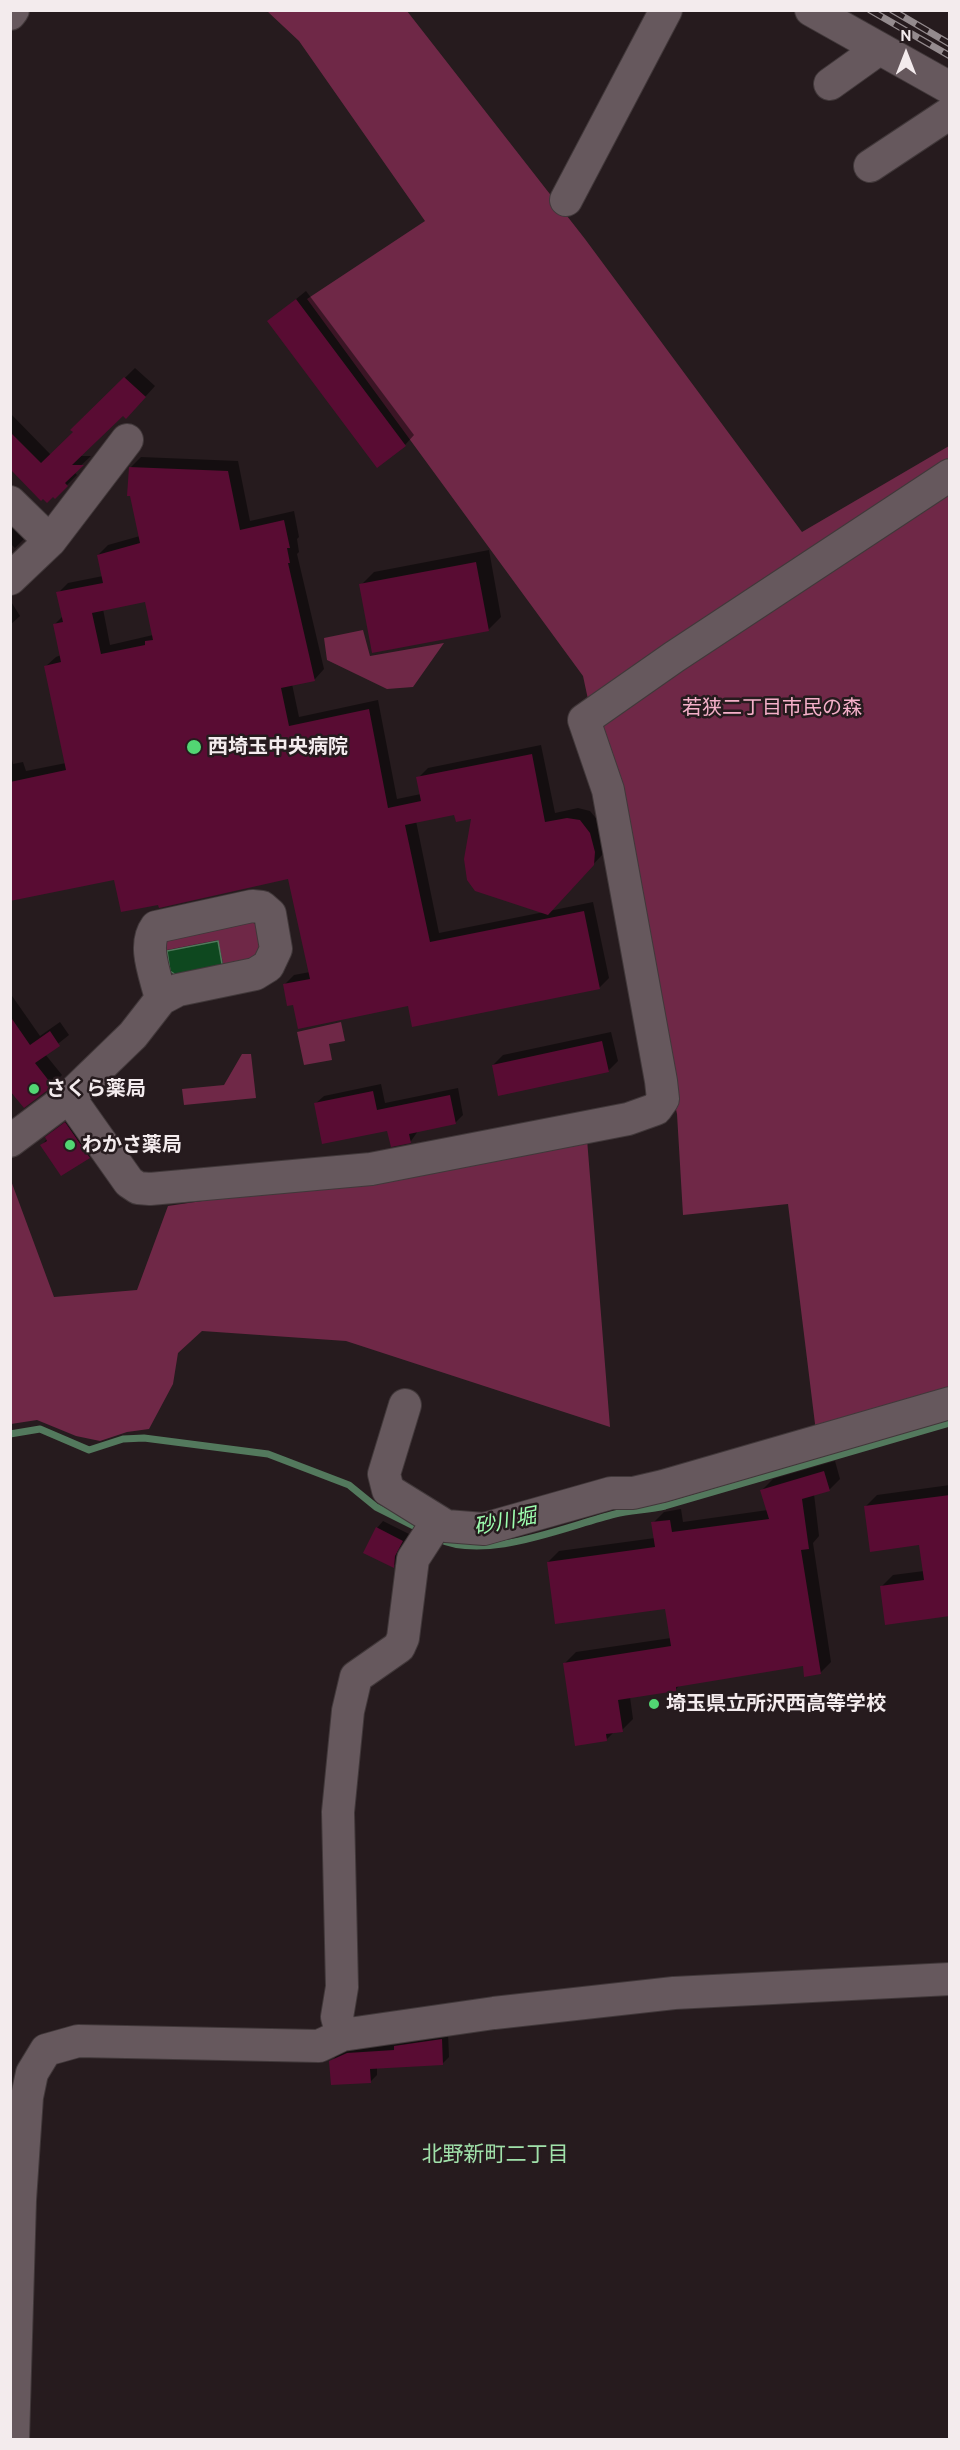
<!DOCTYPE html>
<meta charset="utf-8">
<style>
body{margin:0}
#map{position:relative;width:960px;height:2450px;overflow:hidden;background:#261b1e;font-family:Cabin,sans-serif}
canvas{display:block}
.frame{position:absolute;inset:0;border:12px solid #f3ebed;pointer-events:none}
.north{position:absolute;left:876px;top:24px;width:60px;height:60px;-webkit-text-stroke:4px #261b1e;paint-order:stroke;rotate:0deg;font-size:16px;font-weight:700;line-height:24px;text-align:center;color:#f3ebed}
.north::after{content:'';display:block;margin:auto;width:21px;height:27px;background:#f3ebed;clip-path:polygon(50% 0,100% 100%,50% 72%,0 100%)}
</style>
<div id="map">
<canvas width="960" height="2450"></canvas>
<div class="frame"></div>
<div class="north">N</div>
</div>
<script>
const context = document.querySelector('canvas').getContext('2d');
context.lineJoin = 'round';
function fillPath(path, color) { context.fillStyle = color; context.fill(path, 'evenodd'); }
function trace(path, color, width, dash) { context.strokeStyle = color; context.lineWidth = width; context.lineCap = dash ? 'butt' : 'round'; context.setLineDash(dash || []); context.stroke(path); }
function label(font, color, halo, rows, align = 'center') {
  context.font = font + ' Cabin,"Noto Sans JP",sans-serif'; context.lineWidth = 5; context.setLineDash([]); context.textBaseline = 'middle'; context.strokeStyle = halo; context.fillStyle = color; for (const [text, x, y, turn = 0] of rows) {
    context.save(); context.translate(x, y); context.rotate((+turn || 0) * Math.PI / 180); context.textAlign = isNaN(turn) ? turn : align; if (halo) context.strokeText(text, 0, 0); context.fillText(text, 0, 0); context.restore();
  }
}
fillPath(new Path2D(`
 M267 11H407L585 239 802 532 949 446V1396L816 1432 788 1204 683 1215 677 1114 583 676 307 299 425 221 299 41Z
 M363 630 370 656 444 643 413 687 387 689 327 660 324 638Z
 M247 919 257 925 261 947 260 956 224 968 218 940 167 950 165 942 173 933Z
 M341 1022 345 1041 329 1044 332 1060 304 1065 297 1032Z
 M242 1054H251L256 1098 184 1105 182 1089 224 1085Z
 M587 1139 610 1427 346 1341 202 1331 178 1353 173 1384 149 1429 127 1432 100 1441 76 1436 37 1420 11 1424 10 1178 54 1297 137 1290 168 1206 425 1168Z`), '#6f2847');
const water = new Path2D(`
 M218 941 223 969 179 977 170 971 167 951Z`);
fillPath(water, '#0e481f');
trace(water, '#53795d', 1.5);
fillPath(new Path2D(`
 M306 291 414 435 405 445 269 321Z
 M135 368 155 386 136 407 123 414 80 456H91L74 472 77 475 55 497 10 467V413L51 455 75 432 72 430Z
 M141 457 238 461 250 521 294 511 299 537 297 539 299 552 297 554 324 669 315 679 292 684 299 717 378 700 397 799 421 794 418 778 428 768 541 745 555 813 578 808 590 811 600 823 604 842 603 854 549 911 593 902 609 978 599 988 409 1004 295 1003 284 985 294 975 310 972 289 877 159 903 115 878 10 899V751L13 764 23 762 26 771 66 763 46 666 56 657 61 655 55 624 63 616 58 593 68 583 103 576 98 555 108 545 140 536 131 467ZM146 600 153 635 110 645 103 609ZM455 813 472 817 544 912 439 933 416 821Z
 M10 508 33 530 15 548 10 543Z
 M489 550 501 617 488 630 361 585 374 572Z
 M10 600 20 616 10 625Z
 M10 993 40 1036 60 1022 69 1035 45 1054 62 1075 52 1085 13 1091 10 1108Z
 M611 1032 618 1061 608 1071 493 1065 503 1055Z
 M381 1084 385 1103 458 1088 463 1115 455 1123 418 1131 411 1141 388 1130 315 1104 324 1096Z
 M72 1117 96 1151 89 1157 42 1145 53 1131Z
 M835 1461 840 1479 829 1490 814 1494 819 1536 813 1543 831 1662 820 1673 804 1665 680 1685 675 1690 630 1697 633 1719 622 1730 614 1732 607 1739 565 1663 576 1652 671 1638 666 1607 548 1562 559 1551 655 1538 653 1523 664 1512 681 1509 683 1522 768 1510 762 1490 773 1479Z
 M950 1485V1615L881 1587 893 1575 924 1571 920 1543 865 1507 877 1495Z
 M383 1521 409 1534 401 1549 400 1560 393 1566 377 1528Z
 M448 2033 449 2057 442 2064 377 2067V2075L371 2081 331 2062 337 2055 355 2047 398 2044 402 2040Z`), '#0007');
trace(new Path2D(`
 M10 1434 40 1429 89 1450 123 1439 144 1438 268 1454 349 1485 376 1507 422 1530
 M437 1538C485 1562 566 1526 615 1514 630 1510 649 1510 665 1506L950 1423`), '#53795d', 7);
fillPath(new Path2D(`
 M296 299 406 446 377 468 267 321Z
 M124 377 146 397 126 419 123 416 72 465H84L65 483 68 486 55 499 53 497 47 503 43 499 41 501 10 469V432L41 463 73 432 70 430Z
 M129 467 228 471 240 530 284 520 290 548H287L290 563H288L315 681 281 688 289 726 369 709 388 808 421 801 416 777 532 754 545 822 567 818 580 820 590 833 595 852 594 865 548 915 475 891 467 880 464 859 471 819 456 822 454 815 405 825 430 942 584 911 600 989 412 1027 408 1006 298 1029 293 1005 287 1006 283 984 310 979 288 879 159 908 158 905 121 912 114 880 10 901V782L66 770 44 666 61 662 53 624 63 622 56 592 103 583 97 555 140 543 130 496H127ZM145 602 153 640 145 641V645L101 654 92 613Z
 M476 562 489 631 372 653 359 584Z
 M10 1016 30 1045 50 1031 60 1046 35 1063 53 1086 24 1108 10 1091Z
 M602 1041 609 1072 498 1096 492 1065Z
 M373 1091 377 1110 450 1095 456 1124 409 1134 411 1143 391 1147 387 1131 322 1144 314 1103Z
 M65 1122 90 1158 61 1176 40 1145 47 1141 45 1137Z
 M824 1471 830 1491 802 1499 809 1549 801 1550 821 1674 804 1677 803 1666 676 1687V1691L618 1700 623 1732 606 1734 607 1741 575 1746 563 1663 671 1646 665 1609 555 1624 547 1562 655 1547 651 1522 670 1520 672 1532 769 1519 760 1490Z
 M950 1495V1616L885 1625 880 1586 924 1580 919 1545 870 1552 864 1506Z
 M376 1527 403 1541 395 1556 394 1568 363 1553Z
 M442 2039 443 2065 370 2069 371 2083 331 2085 329 2061 347 2053 394 2050V2046Z`), '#590c33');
const minor = new Path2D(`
 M811 10 950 88
 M10 14 13 10
 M830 84 879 49
 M870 166 950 113
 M566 200 666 10
 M10 502 50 541 10 579
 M50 541 127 440
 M69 1097 129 1182 138 1188 150 1189 371 1169 628 1119 656 1109 663 1099 661 1081 608 790 584 720 674 657 950 475
 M10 1141 69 1097 133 1035 161 999 178 990 255 974 268 966 276 949 270 914 262 907 252 906 156 927C142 946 156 976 161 999
 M405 1405 384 1474 388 1490 446 1526 484 1529 611 1493H633L663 1486 950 1403
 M342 2035 337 2017 342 1987 338 1812 348 1711 356 1677 399 1647 403 1638 413 1559 437 1522
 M13 2440 20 2200 27 2097 32 2073 46 2050 78 2041 319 2046 342 2035 494 2013 674 1993 950 1979`);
trace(minor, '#41383a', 34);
trace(minor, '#66585d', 32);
const rail = new Path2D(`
 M870 10 950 56
 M892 10 950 44`);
trace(rail, '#948b8e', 7);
trace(rail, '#261b1e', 4.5, [14]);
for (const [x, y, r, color] of [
 [194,747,8,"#52d673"],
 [34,1089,6,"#52d673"],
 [70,1145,6,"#52d673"],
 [654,1704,6,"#52d673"]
]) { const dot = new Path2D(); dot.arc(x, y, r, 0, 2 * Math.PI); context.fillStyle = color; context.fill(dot); trace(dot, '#261b1e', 2); }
label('20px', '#f5b0c9', '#261b1e', [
 ["若狭二丁目市民の森",772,708]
]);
label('bold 20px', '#f3ebed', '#261b1e', [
 ["西埼玉中央病院",208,747],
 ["さくら薬局",46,1089],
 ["わかさ薬局",82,1145],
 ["埼玉県立所沢西高等学校",666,1704]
], 'left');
label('italic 21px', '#9dffaf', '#261b1e', [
 ["砂川堀",505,1522,-11]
]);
label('21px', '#a0e1aa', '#261b1e', [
 ["北野新町二丁目",495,2155]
]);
</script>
